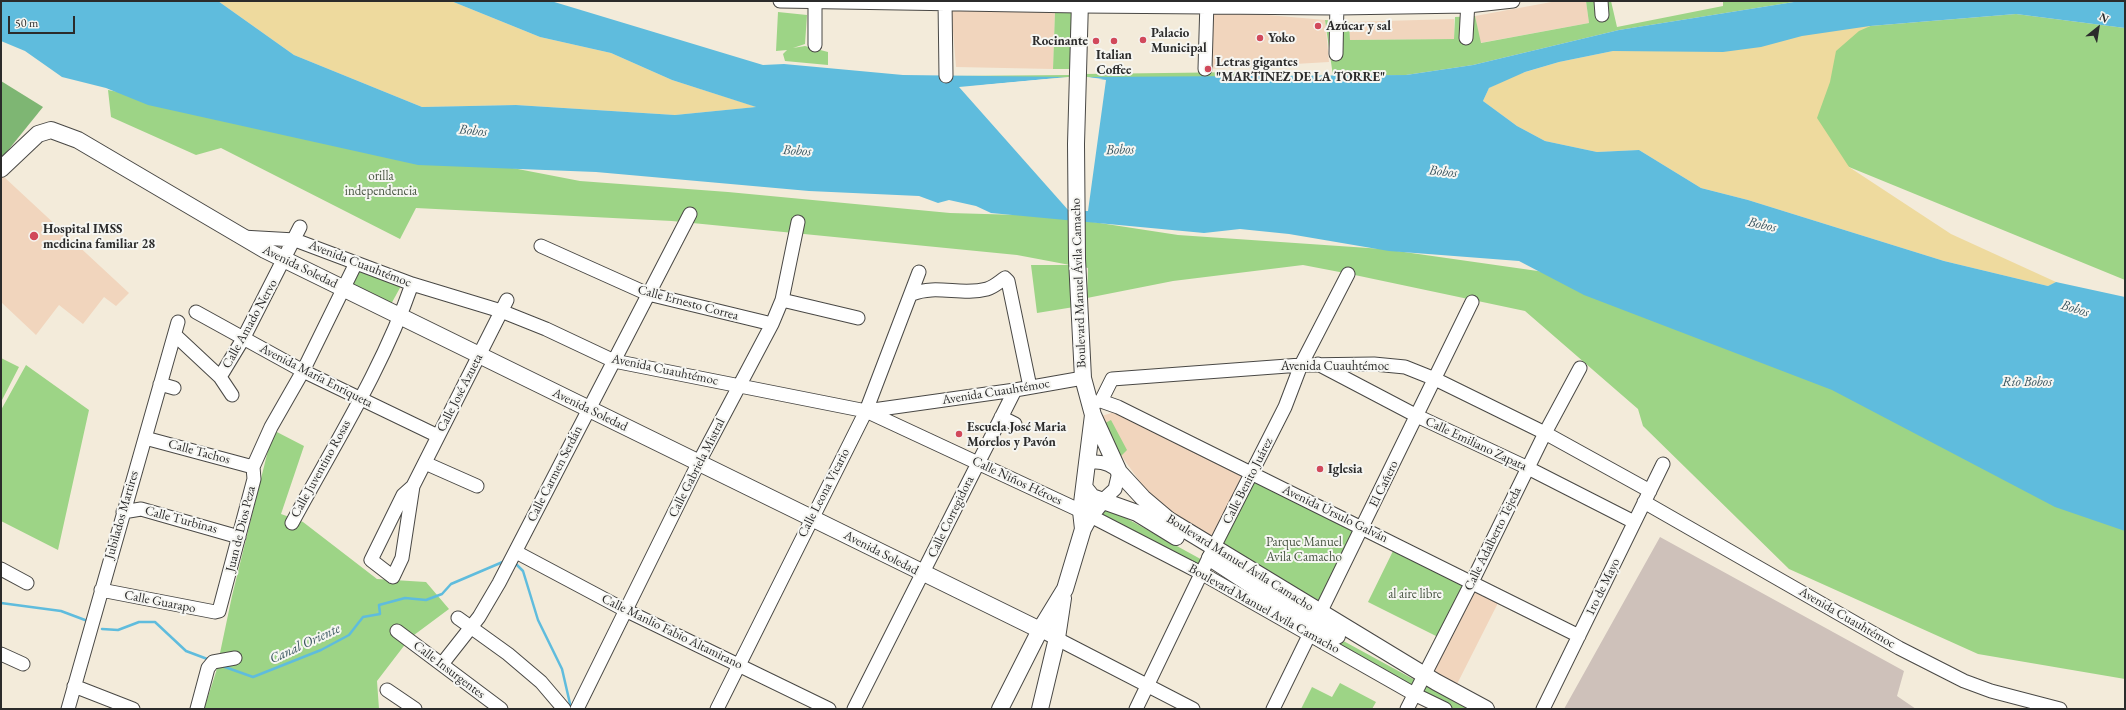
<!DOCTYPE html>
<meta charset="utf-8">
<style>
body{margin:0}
#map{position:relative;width:2126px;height:710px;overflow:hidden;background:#f3ebda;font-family:"EB Garamond",serif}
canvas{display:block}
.frame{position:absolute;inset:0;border:2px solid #2b2b2b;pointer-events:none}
.north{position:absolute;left:2078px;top:8px;width:40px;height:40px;-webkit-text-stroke:3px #f6f6f2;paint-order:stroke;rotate:30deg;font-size:11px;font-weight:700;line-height:16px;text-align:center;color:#2b2b2b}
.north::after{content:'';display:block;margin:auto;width:14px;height:18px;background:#2b2b2b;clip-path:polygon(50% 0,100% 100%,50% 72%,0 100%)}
.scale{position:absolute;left:8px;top:16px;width:67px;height:18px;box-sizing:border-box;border:2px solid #2b2b2b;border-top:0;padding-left:5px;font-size:12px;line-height:14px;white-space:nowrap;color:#2b2b2b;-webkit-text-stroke:3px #f6f6f2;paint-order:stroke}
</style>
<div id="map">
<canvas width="2126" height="710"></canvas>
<div class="frame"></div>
<div class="north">N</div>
<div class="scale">50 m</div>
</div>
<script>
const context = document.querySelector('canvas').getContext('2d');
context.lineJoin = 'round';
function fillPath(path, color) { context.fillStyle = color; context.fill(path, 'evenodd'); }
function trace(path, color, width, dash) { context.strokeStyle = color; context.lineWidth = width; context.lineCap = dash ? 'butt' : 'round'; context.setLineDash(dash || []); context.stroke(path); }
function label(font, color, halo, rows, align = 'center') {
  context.font = font + ' "EB Garamond",serif'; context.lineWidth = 4; context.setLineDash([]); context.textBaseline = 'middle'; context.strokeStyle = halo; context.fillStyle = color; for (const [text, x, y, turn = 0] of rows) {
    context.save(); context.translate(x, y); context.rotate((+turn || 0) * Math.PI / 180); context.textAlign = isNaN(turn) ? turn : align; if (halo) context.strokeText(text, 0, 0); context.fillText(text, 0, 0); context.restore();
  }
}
fillPath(new Path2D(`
 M1557 1H1586L1589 23 1480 43 1475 16Z
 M951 7 1055 12 1053 69 956 67Z
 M1211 10 1325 20 1329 62 1210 69Z
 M1454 19V39L1350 40 1349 22Z
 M3 176 129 293 116 306 104 297 83 324 59 305 36 335 1 302V178Z
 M1118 411 1247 474 1213 546 1154 501 1125 461 1098 417Z
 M1473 584 1500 599 1454 690 1426 673Z`), '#f1d5bd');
fillPath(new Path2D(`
 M1660 537 1904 671 1897 696 1916 709H1564Z`), '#cec1ba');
fillPath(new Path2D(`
 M1586 1H1611L1617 27 1723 6V1H1800L1619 30 1473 65 1406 75 1333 76 1325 20 1349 22 1350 40 1454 39 1455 17 1475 16 1481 43 1589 23Z
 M778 12 807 15 805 44 793 48 805 46 828 52V65L785 61 783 54 787 50 776 51Z
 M1055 12H1073L1072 69H1053Z
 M2016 14 2125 28V280L1849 167 1684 50 1870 26Z
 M1245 72 1246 78 1087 77 1084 74Z
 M1071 75V79L947 76Z
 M108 90 580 181 728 192 950 213 1054 216 1178 235 1383 249 1601 280 2125 438V679L1978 654 1789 569 1643 426 1638 409 1525 311 1350 274 1303 265 1173 281 1087 298 1088 268 1073 265 1074 307 1037 313 1031 265H1070L1017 255 672 221 416 208 400 239 221 148 196 155 111 117Z
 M358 267 401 286 390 306 349 287Z
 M1 358 19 367 1 402Z
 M26 365 89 410 58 550 1 521V410Z
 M1111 420 1127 450 1120 457 1101 425Z
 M273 430 304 446 281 514 303 522 377 579 426 582 449 609 410 638 377 681 379 709H204L216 672 232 596Z
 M1250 478 1362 528 1322 608 1217 547Z
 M1104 506 1206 562 1201 572 1096 516Z
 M1393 551 1463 586 1438 637 1368 602Z
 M1316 626 1468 709H1445L1311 635Z
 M1340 683 1376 702 1372 709H1301L1312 687 1332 697Z`), '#9dd486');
fillPath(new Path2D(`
 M1 81 43 107 1 159Z`), '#7eb673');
fillPath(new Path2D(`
 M218 1H451L540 37 611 53 672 80 757 107 675 115 516 105 422 107 294 55Z
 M1891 17 1859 31 1836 51 1830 82 1817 118 1849 167 1951 234 2056 282 2048 286 1944 261 1748 200 1701 188 1639 150 1597 152 1545 141 1517 126 1483 101 1489 88 1512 76 1559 62 1613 51H1690Z`), '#eeda9e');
fillPath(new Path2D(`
 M1 1H218L294 55 422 107 516 105 675 115 756 107 672 80 611 53 540 37 451 1H551L763 65 784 64 903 75 1068 77 973 86 1103 79 1087 77 1406 75 1473 65 1619 30 1800 1H2125V28L2016 14 1870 26 1802 36 1761 47 1723 52 1613 51 1559 62 1525 72 1489 88 1483 101 1517 126 1545 141 1597 152 1639 150 1701 188 1748 200 1944 261 2048 286 2056 282 2125 297V531L2055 507 1832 390 1584 295 1519 261 1389 251 1289 234 1240 229 1204 233 991 213 976 206 949 200 938 203 919 196 809 191 596 172 418 165 148 105 106 88 62 77 25 51 1 41Z`), '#5fbcdd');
fillPath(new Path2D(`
 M1068 77H1070L1069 79 1052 80 1086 79 1085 77 1106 80 1088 211H1069L959 87Z`), '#f3ebda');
trace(new Path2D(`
 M516 564 523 571 538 620 562 669 571 708
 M1 603 61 611 85 620
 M102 629 118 630 139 622H155L186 651 210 660
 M222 666 253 677 321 650 349 635 363 617 380 614 379 605 405 598 426 600 442 594 451 584 505 561`), '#5fbcdd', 2.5);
const minor = new Path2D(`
 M780 1 1080 6 1337 8 1468 6 1513 1
 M945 1 946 76
 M1601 1 1602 15
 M1466 38 1468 1
 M815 45V1
 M1336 54 1337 1
 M1205 69 1207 1
 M242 237 295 240 412 284 501 311 546 329 614 361 866 411 1015 390 1083 378
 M541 246 648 294 772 324
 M912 294C936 284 962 296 987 289 994 287 999 282 1005 278L1008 281 1030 387
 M782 300 858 318
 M196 312 303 371 438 436
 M175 335 220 377 232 395
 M1318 364 1417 416 1528 468 1634 522
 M220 377 243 339 300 227
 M160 384 174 388
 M1101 401 1112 379 1301 365 1374 364 1405 367 1435 379 1545 433 1650 491
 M1092 403 1101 401 1118 407 1579 636
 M866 411 1081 511 1201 573 1414 694 1445 709
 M1001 417 1015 424
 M145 438 253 467
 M425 463 477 486
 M1087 463C1100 460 1110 463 1119 472L1115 489 1103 500
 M413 486 402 558 393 577 371 560 403 495 413 486 507 300
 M1644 502 1899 648 1964 681 1991 691 2060 709
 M123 512 141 509 239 537
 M292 523C334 445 383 368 412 284
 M516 552 625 610 829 709
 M1 569 27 583
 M101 590 215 612 219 611 254 479 253 467 271 427 303 371 356 263
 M458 618 508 654 541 682 564 709
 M1040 630 1193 709
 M397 631 501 709
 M1 654 23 664
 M442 664 479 617 499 583 690 214
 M74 686 133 709
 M387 690 415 709
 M68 709 178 322
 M197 709 208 668 213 662 235 658
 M577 709 699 462 772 324 782 300 798 222
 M717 709 866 411 919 272
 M854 709 1015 390
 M1136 709 1214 547 1285 407 1301 365 1348 274
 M1273 709 1472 302
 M1407 709 1472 582 1545 433 1580 368
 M1543 709 1663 464`);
const major = new Path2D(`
 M1080 1 1076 144 1077 259 1083 378 1093 415 1119 472 1143 498 1169 520 1436 682 1486 709
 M1 169 38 134 51 130 78 140 265 250 1040 630
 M1084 487 1092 497 1137 513 1176 537
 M1083 529 1081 511 1093 415
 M1210 558 1259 590 1337 636
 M1000 709 1040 630 1065 589 1083 529 1090 516 1103 500
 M1040 709 1057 638 1063 598`);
trace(minor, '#494845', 15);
trace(major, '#494845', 18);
trace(minor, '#fff', 13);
trace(major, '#fff', 16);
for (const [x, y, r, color] of [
 [1318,26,4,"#d1495b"],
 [1260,38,4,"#d1495b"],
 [1143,40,4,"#d1495b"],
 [1096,41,4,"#d1495b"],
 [1114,41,4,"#d1495b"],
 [1208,69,4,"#d1495b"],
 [34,236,5,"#d1495b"],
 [959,434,4,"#d1495b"],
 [1320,469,4,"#d1495b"]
]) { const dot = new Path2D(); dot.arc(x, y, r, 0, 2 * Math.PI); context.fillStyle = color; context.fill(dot); trace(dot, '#f6f6f2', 1.5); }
label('bold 13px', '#2b2b2b', '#f6f6f2', [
 ["Azúcar y sal",1326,26],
 ["Palacio",1151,33],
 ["Municipal",1151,48],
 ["Yoko",1268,38],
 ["Rocinante",1088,41,"right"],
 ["Italian",1114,55,"center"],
 ["Coffee",1114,70,"center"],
 ["Letras gigantes",1216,62],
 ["\"MARTINEZ DE LA TORRE\"",1216,77],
 ["Hospital IMSS",43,229],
 ["medicina familiar 28",43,244],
 ["Escuela José Maria",967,427],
 ["Morelos y Pavón",967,442],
 ["Iglesia",1328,469]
], 'left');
label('13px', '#485542', '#f6f6f2', [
 ["orilla",381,176],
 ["independencia",381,191],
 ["Parque Manuel",1304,542],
 ["Avila Camacho",1304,557],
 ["al aire libre",1415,594]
]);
label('13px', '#2b2b2b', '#f6f6f2', [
 ["Avenida Cuauhtémoc",360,264,21],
 ["Avenida Soledad",300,267,26],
 ["Boulevard Manuel Ávila Camacho",1079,283,-92],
 ["Calle Ernesto Correa",688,303,15],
 ["Calle Amado Nervo",250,324,-61],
 ["Avenida Cuauhtémoc",1335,366],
 ["Avenida Cuauhtémoc",665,370,12],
 ["Avenida María Enriqueta",316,376,27],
 ["Avenida Cuauhtémoc",996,392,-9],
 ["Calle José Azueta",460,393,-63],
 ["Avenida Soledad",590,410,26],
 ["Calle Emiliano Zapata",1476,444,25],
 ["Calle Tachos",199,452,15],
 ["Calle Gabriela Mistral",697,468,-63],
 ["Calle Juventino Rosas",321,469,-61],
 ["Calle Carmen Serdán",555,474,-63],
 ["Calle Niños Héroes",1017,481,25],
 ["Calle Benito Juárez",1248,481,-63],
 ["El Cañero",1384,484,-64],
 ["Calle Leona Vicario",824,493,-63],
 ["Avenida Úrsulo Galván",1335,514,26],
 ["Jubilados Martires",122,515,-74],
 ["Calle Corregidora",951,517,-64],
 ["Calle Turbinas",181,520,15],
 ["Juan de Dios Peza",241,529,-76],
 ["Calle Adalberto Tejeda",1493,539,-64],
 ["Avenida Soledad",881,553,27],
 ["Boulevard Manuel Ávila Camacho",1240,563,32],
 ["1ro de Mayo",1603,587,-64],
 ["Calle Guarapo",160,602,11],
 ["Boulevard Manuel Avila Camacho",1264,609,29],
 ["Avenida Cuauhtémoc",1847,618,30],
 ["Calle Manlio Fabio Altamirano",672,632,26],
 ["Calle Insurgentes",449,670,37]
]);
label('italic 14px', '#3b5660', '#f6f6f2', [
 ["Bobos",473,131,5],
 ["Bobos",1120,150,-2],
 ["Bobos",797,151,3],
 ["Bobos",1443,172,6],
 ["Bobos",1762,225,12],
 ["Bobos",2075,309,17],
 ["Río Bobos",2027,382],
 ["Canal Oriente",305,644,-25]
]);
</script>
